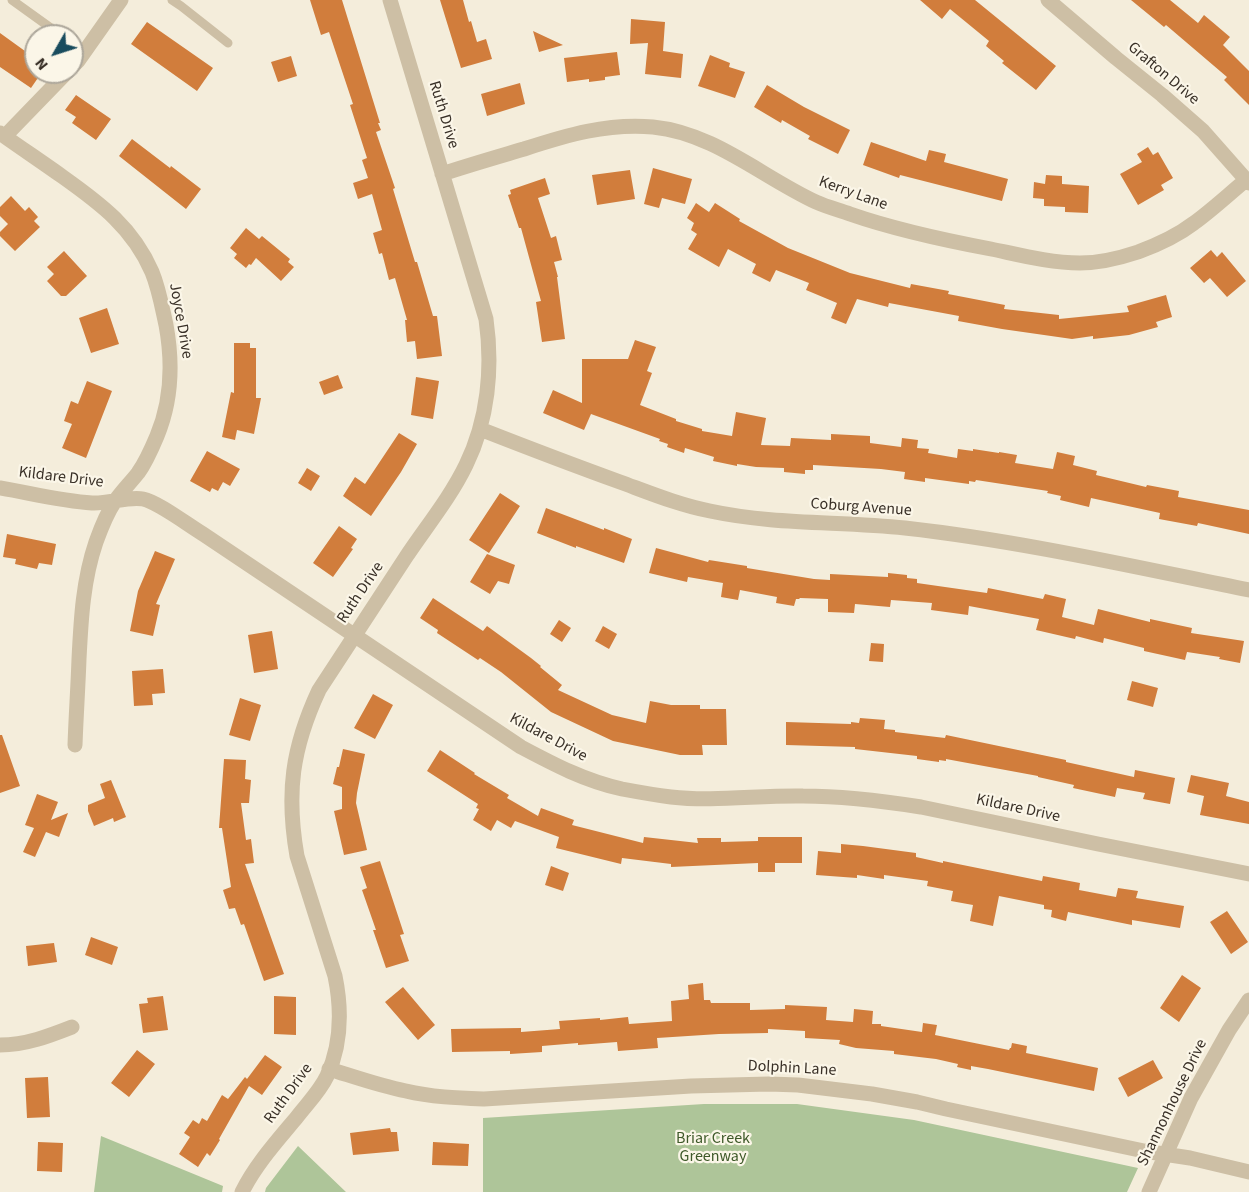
<!DOCTYPE html>
<style>
body{margin:0}
#map{position:relative;width:1249px;height:1192px;overflow:hidden;background:#f4eddb;font-family:"Source Sans 3",sans-serif}
canvas{display:block}
.north{position:absolute;left:24px;top:24px;width:60px;height:60px;box-sizing:border-box;background:#fbf6e8;border:2px solid #ada79b;border-radius:50%;rotate:231deg;font-size:16px;font-weight:700;line-height:24px;text-align:center;color:#393027}
.north::after{content:'';display:block;margin:auto;width:21px;height:27px;background:#194c5e;clip-path:polygon(50% 0,100% 100%,50% 72%,0 100%)}
</style>
<div id="map">
<canvas width="1249" height="1192"></canvas>
<div class="north">N</div>
</div>
<script>
const context = document.querySelector('canvas').getContext('2d');
context.lineJoin = 'round';
function fillPath(path, color) { context.fillStyle = color; context.fill(path, 'evenodd'); }
function trace(path, color, width, dash) { context.strokeStyle = color; context.lineWidth = width; context.lineCap = dash ? 'butt' : 'round'; context.setLineDash(dash || []); context.stroke(path); }
function label(font, color, halo, rows, align = 'center') {
  context.font = font + ' "Source Sans 3",sans-serif'; context.lineWidth = 4.5; context.setLineDash([]); context.textBaseline = 'middle'; context.strokeStyle = halo; context.fillStyle = color; for (const [text, x, y, turn = 0] of rows) {
    context.save(); context.translate(x, y); context.rotate((+turn || 0) * Math.PI / 180); context.textAlign = isNaN(turn) ? turn : align; if (halo) context.strokeText(text, 0, 0); context.fillText(text, 0, 0); context.restore();
  }
}
fillPath(new Path2D(`
 M704 1104H797L914 1120 1138 1168 1127 1192H483V1118Z
 M101 1136 223 1186 222 1192H94Z
 M298 1146 346 1192H265L266 1188Z`), '#aec599');
fillPath(new Path2D(`
 M310 0H342L380 123H378L381 130 376 132 395 188 393 189 415 262H417L433 316H437L442 356 417 359 415 341 407 342 405 320H407L395 278 389 280 382 253 379 254 373 233 382 230 372 194 358 199 353 183 368 178 362 160 367 158 350 105 353 104 329 32 321 35Z
 M440 0H463L469 22 471 21 477 42 486 39 492 59 461 68Z
 M920 0H975L1056 66 1036 90 1002 63 1004 61 986 46 989 41 950 9 942 19Z
 M1131 0H1170L1198 23 1204 15 1230 37 1223 45 1249 71V105L1224 80 1227 77 1166 25 1164 27Z
 M631 19 665 22 663 51 683 54 681 78 645 74 648 43 630 44Z
 M147 22 213 68 197 91 131 44Z
 M533 31 563 45 539 52Z
 M0 33 36 59V72H42L31 88 0 67Z
 M617 52 620 75 605 77V80L589 82V79L567 82 564 58Z
 M710 55 730 63 729 67 745 72 735 98 698 86Z
 M291 56 297 76 278 82 271 62Z
 M520 83 525 104 487 116 481 94Z
 M767 85 804 107 850 130 838 154 808 139 810 136 782 120 781 123 754 107Z
 M76 95 111 119 96 140 72 123 76 117 65 110Z
 M132 139 170 168 171 166 201 189 186 209 119 156Z
 M871 142 926 161 929 150 946 154 944 162 1008 179 1002 201 904 176 900 175 899 178 863 165Z
 M1148 147 1153 155 1158 152 1173 178 1161 185 1164 190 1138 205 1120 174 1142 162 1137 154Z
 M653 168 692 179 685 204 662 198 659 208 644 204Z
 M630 170 635 199 597 205 592 175Z
 M1046 175 1062 176V184L1089 186 1088 213 1065 212V207L1044 206V199L1033 198 1034 182 1045 184Z
 M545 178 550 194 538 198 551 238 556 236 562 260 554 262 558 277H557L565 339 542 342 536 302 541 301 521 228H519L508 195 511 194 510 190Z
 M11 196 25 211 29 207 38 217 34 221 40 227 15 251 0 236V232L8 224 0 216V207Z
 M696 203 709 212 715 203 740 219 739 221 788 248 850 273 910 288 911 284 949 291 948 294 1005 305 1004 309 1059 315V319L1129 312 1127 306 1166 295 1172 317 1156 322 1158 327 1129 335 1093 339V336L1072 339 1002 329 958 321 959 316 889 303 888 307 857 299 846 324 831 318 837 303 806 290 809 283 776 270 770 282 752 273 756 264 728 249 719 267 688 249 697 234 691 230 694 223 687 218Z
 M246 228 259 239 262 236 290 259 288 262 294 267 281 281 256 258 251 265 249 264 246 268 234 258 237 254 230 248Z
 M1211 250 1217 257 1222 252 1246 281 1227 297 1210 278 1204 283 1190 268Z
 M64 251 87 276 66 296H61L47 281 54 274 47 267Z
 M107 308 119 344 91 353 79 318Z
 M635 340 656 347 647 371 652 373 640 405 676 419V421L702 429V431L732 436 736 412 766 418 761 445 790 446 791 438 831 440V434L870 436V443L901 447 902 438 918 440 917 448 929 449 928 453 957 458 958 449 973 451V449L999 453V452L1017 455 1015 463 1053 469 1057 452 1075 456 1073 465 1097 471 1096 475 1146 487 1147 485 1179 491 1178 497 1249 510V534L1198 523 1197 526 1159 519 1160 513 1091 498 1089 507 1060 500 1061 496 1047 493 1048 491 976 480 975 482 969 481V484L925 478V482L904 479 905 472 881 469 813 465V470H805V474L784 472V468L756 467 737 464V466L713 461 714 457 685 448 684 453 667 447 668 444 659 441 660 439 591 414 584 430 543 413 553 390 582 403V359H628Z
 M234 343H250V348H256V398H261L254 434 237 430 235 440 222 437 231 392 234 393Z
 M338 375 343 388 324 395 319 382Z
 M416 377 439 381 433 419 411 415Z
 M87 381 112 391 86 458 62 448 72 424 64 421 71 401 78 404Z
 M399 433 417 444 401 472 371 516 343 496 355 477 365 484Z
 M207 451 240 469 230 486 223 482 218 491 212 488 210 492 190 481Z
 M307 468 320 476 311 491 298 483Z
 M500 493 520 506 489 553 469 540Z
 M546 508 604 530V528L632 539 624 563 576 546V548L537 533Z
 M339 526 357 539 351 548 353 549 333 577 313 563Z
 M7 534 56 544 52 565 39 563 37 569 15 564 16 559 3 557Z
 M656 548 708 562 709 560 747 566V568L814 579 830 580V574L888 577V573L907 575V578L917 579V583L987 593 988 588 1043 599 1045 594 1066 599 1062 617 1094 625 1098 609 1150 622V619L1192 628 1191 633 1244 641 1240 663 1219 659 1220 657 1187 652 1185 660 1144 651V648L1104 638 1103 643 1076 636 1075 639 1036 630 1039 619 969 606 968 615 931 610 932 603 891 600 890 607 855 604 854 613 828 612V599L800 598 799 599H796L794 606 776 603 777 597 740 590 738 600 721 597 723 583 688 577 687 582 649 573Z
 M155 551 175 559 156 604 160 605 153 636 130 631 138 591Z
 M487 554 515 565 509 584 498 581 490 594 470 582Z
 M433 598 483 631 487 626 531 658 541 666 540 667 562 685 558 690 612 715 646 723 650 701 671 705H700V709H726L727 745H702L703 755H680L613 741 551 712 501 672 480 658 478 660 437 633 438 630 420 618Z
 M559 620 571 628 562 642 550 634Z
 M603 626 617 634 609 649 595 641Z
 M272 631 278 669 254 673 248 635Z
 M871 643 884 644 883 662 869 661Z
 M163 669 165 693 152 694 153 705 134 706 132 671Z
 M1132 681 1158 688 1153 707 1127 700Z
 M373 694 393 705 375 739 354 728Z
 M240 698 261 705 250 741 229 735Z
 M860 718 885 720 884 729 895 730V732L945 738 946 735 1066 760V762L1134 777 1135 770 1175 778 1170 804 1143 799 1145 793 1117 788 1115 797 1073 788 1074 785 1038 777V776L946 759V761L939 760V762L917 759V756L855 749V747L786 745V722L851 724V722L859 723Z
 M0 735H2L20 786 0 793Z
 M343 749 365 754 357 793 356 803 367 850 344 855 334 811 342 809V787L333 784 337 767H339Z
 M440 750 475 773 474 774 509 795 507 798 538 816 541 808 574 820 572 825 643 843 644 837 698 843 697 838H721V842L758 841V837H802V863H775V872H758V863L671 867V864L622 858 621 864 556 848 559 837 515 821 511 828 497 820 491 831 473 820 479 809 476 808 478 804 427 771Z
 M224 759 246 760 245 779 251 780 249 803H241L246 840 251 839 254 863 245 864 284 974 264 981 244 924 241 925 235 908 229 909 223 890 231 887 222 828H219Z
 M1191 775 1229 783 1226 796 1249 802V824L1200 815 1204 796 1187 792Z
 M111 780 126 817 114 822 113 818 94 826 88 811V805L105 798 100 784Z
 M37 794 58 802 51 820 68 813 59 837 46 832 35 857 23 852 34 828 25 825Z
 M841 844 863 846 916 853V857L943 863V861L1042 881 1043 876 1080 883 1079 890 1116 897 1118 888 1138 891 1136 898 1184 906 1180 928 1132 920V925L1068 912 1066 921 1051 917 1052 910 1044 909V905L999 896 993 926 970 921 973 905 951 901 953 891 927 886 928 881 884 875V879L857 875V878L816 875 818 851 841 853Z
 M380 861 404 934 400 935 409 961 386 968 373 930H376L362 890 367 888 360 867Z
 M551 866 569 873 563 891 545 885Z
 M1227 911 1248 942 1231 954 1210 922Z
 M91 937 118 947 112 965 85 955Z
 M54 943 57 962 28 966 26 946Z
 M1182 975 1201 988 1179 1022 1160 1008Z
 M703 983 704 1000H710L711 1003H750V1010L785 1009V1005L827 1007 826 1020 853 1022 854 1009 873 1011 872 1024H881V1026L922 1032 923 1023 937 1025 935 1035 1009 1050 1010 1048H1011L1012 1043 1027 1046 1026 1053 1098 1068 1094 1091 988 1069 971 1066V1070L957 1067 958 1064 936 1059 894 1054V1051L856 1048 839 1044 840 1040 805 1038V1031L768 1029V1033L719 1034 657 1038 658 1048 618 1051 617 1042 578 1045V1043L542 1046V1052L510 1054V1051L452 1052 451 1029 521 1028V1032L560 1029 559 1021 600 1018V1020L628 1017 629 1024 672 1021 671 1001 689 999 688 985Z
 M403 987 435 1025 418 1040 385 1002Z
 M163 996 168 1030 143 1033 139 1004 148 1003 147 998Z
 M274 996 296 997V1035L274 1034Z
 M137 1050 155 1064 129 1097 111 1083Z
 M265 1055 282 1067 262 1095 249 1086 219 1139 220 1140 210 1156 207 1153 198 1167 179 1154 190 1137 184 1133 193 1120 199 1124 202 1118 207 1121 222 1095 228 1099 245 1077 247 1079Z
 M1153 1060 1163 1078 1128 1097 1118 1078Z
 M48 1077 50 1117 27 1118 25 1078Z
 M390 1128 391 1132H397L399 1151 353 1155 350 1133Z
 M38 1142 63 1143 62 1172 37 1171Z
 M433 1142 469 1144 468 1166 432 1165Z`), '#d17d3c');
trace(new Path2D(`
 M12 0 62 36
 M172 0 181 6 228 43
 M72 43 84 52`), '#cdbfa5', 9);
trace(new Path2D(`
 M1048 0 1116 58 1162 95 1203 131 1249 183
 M72 67 78 61 121 0
 M0 133C21 148 42 162 63 177 101 204 133 228 152 272 159 289 162 307 166 325 173 363 172 400 157 436 152 448 146 462 138 473 131 482 122 491 115 501 107 513 101 528 96 542 83 580 81 619 79 659 78 688 76 716 75 745
 M5 136 67 72
 M442 174C469 165 497 157 524 149 567 135 607 123 653 127 714 133 762 177 816 202 827 207 839 210 850 214 896 230 943 240 991 249 1020 255 1050 263 1080 263 1099 263 1120 258 1138 252 1157 245 1177 236 1194 223 1212 210 1229 194 1246 180
 M480 429C526 447 573 465 620 482 650 493 679 505 710 511 775 525 840 521 905 528 1021 541 1135 567 1249 590
 M0 488C30 493 61 501 92 503 108 504 129 496 143 499 158 502 188 525 203 534L521 747C553 764 585 781 622 789 638 792 655 795 671 797 714 802 760 795 803 796 842 796 883 801 921 807L1098 844 1249 874
 M0 1045C26 1045 49 1036 72 1027
 M329 1069C355 1077 380 1086 406 1091 431 1097 458 1098 484 1099L691 1086 769 1084 798 1085 872 1094 917 1102 946 1109 1144 1151 1190 1158 1249 1172
 M242 1192C256 1164 277 1141 297 1117 307 1104 320 1091 327 1076 342 1043 342 1010 335 976L297 856C286 793 292 748 319 690 348 646 377 601 406 557 426 527 450 498 466 465 488 420 493 368 486 319L390 0
 M1149 1192 1191 1098 1229 1030 1249 1000`), '#cdbfa5', 15);
label('16px', '#393027', '#fbf6e8', [
 ["Grafton Drive",1163,74,40],
 ["Ruth Drive",443,115,73],
 ["Kerry Lane",853,194,20],
 ["Joyce Drive",180,321,80],
 ["Kildare Drive",61,478,7],
 ["Coburg Avenue",861,508,4],
 ["Ruth Drive",361,593,-56],
 ["Kildare Drive",548,738,28],
 ["Kildare Drive",1018,809,12],
 ["Dolphin Lane",792,1069,3],
 ["Ruth Drive",289,1094,-54],
 ["Shannonhouse Drive",1173,1103,-64]
]);
label('16px', '#3e5929', '#fbf6e8', [
 ["Briar Creek",713,1139],
 ["Greenway",713,1157]
]);
</script>
